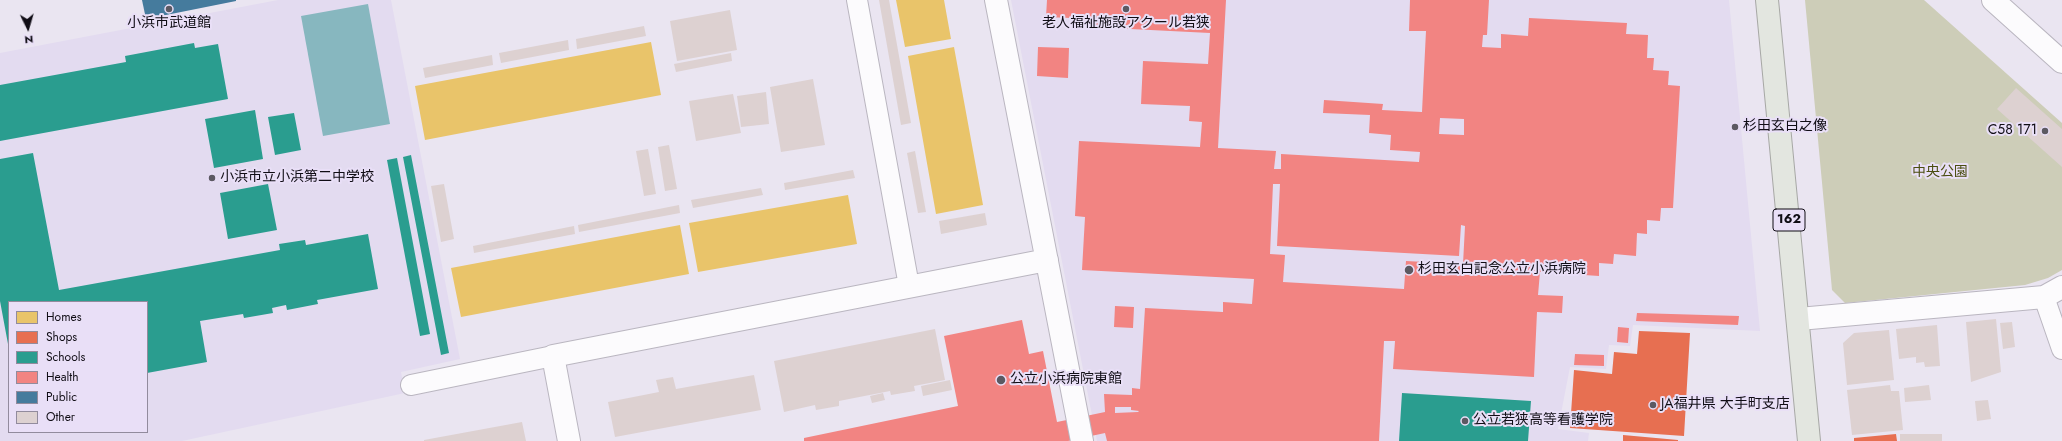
<!DOCTYPE html>
<meta charset="utf-8">
<style>
body{margin:0}
#map{position:relative;width:2062px;height:441px;overflow:hidden;background:#eae5f1;font-family:Jost,sans-serif}
canvas{display:block}
.legend{position:absolute;left:8px;top:301px;width:140px;height:132px;box-sizing:border-box;background:#e9dff7;border:1px solid #928b9d;margin:0;padding:5px 7px;list-style:none;font-size:12px;color:#100d15}
.legend li{display:flex;align-items:center;gap:8px;height:20px}
.legend b{width:20px;border:1px solid #928b9d}
.north{position:absolute;left:8px;top:8px;width:40px;height:40px;-webkit-text-stroke:3px #e9dff7;paint-order:stroke;rotate:175deg;font-size:11px;font-weight:700;line-height:16px;text-align:center;color:#100d15}
.north::after{content:'';display:block;margin:auto;width:14px;height:18px;background:#100d15;clip-path:polygon(50% 0,100% 100%,50% 72%,0 100%)}
</style>
<div id="map">
<canvas width="2062" height="441"></canvas>
<ul class="legend">
<li><b style="height:11px;background:#e9c46a"></b>Homes</li>
<li><b style="height:11px;background:#e76f51"></b>Shops</li>
<li><b style="height:11px;background:#2a9d8f"></b>Schools</li>
<li><b style="height:11px;background:#f28482"></b>Health</li>
<li><b style="height:11px;background:#457b9d"></b>Public</li>
<li><b style="height:11px;background:#ddd1d1"></b>Other</li>
</ul>
<div class="north">N</div>
</div>
<script>
const context = document.querySelector('canvas').getContext('2d');
context.lineJoin = 'round';
function fillPath(path, color) { context.fillStyle = color; context.fill(path, 'evenodd'); }
function trace(path, color, width, dash) { context.strokeStyle = color; context.lineWidth = width; context.lineCap = dash ? 'butt' : 'round'; context.setLineDash(dash || []); context.stroke(path); }
function label(font, color, halo, rows, align = 'center') {
  context.font = font + ' Jost,"Noto Sans JP",sans-serif'; context.lineWidth = 4; context.setLineDash([]); context.textBaseline = 'middle'; context.strokeStyle = halo; context.fillStyle = color; for (const [text, x, y, turn = 0] of rows) {
    context.save(); context.translate(x, y); context.rotate((+turn || 0) * Math.PI / 180); context.textAlign = isNaN(turn) ? turn : align; if (halo) context.strokeText(text, 0, 0); context.fillText(text, 0, 0); context.restore();
  }
}
fillPath(new Path2D(`
 M278 0H391L460 359 401 372 405 393 182 441H0V53ZM9 302H147V432H9Z
 M1011 0H1729L1760 331 1633 325 1630 346 1609 345 1606 369 1570 367 1558 429 1589 433 1588 441H1097Z`), '#e3dbf0');
fillPath(new Path2D(`
 M1805 0H1924L2062 123V270L2048 278 2025 285 1845 303 1832 290Z`), '#cdcdb8');
fillPath(new Path2D(`
 M368 4 390 124 323 136 301 16Z`), '#87b7bf');
fillPath(new Path2D(`
 M896 0H944L951 39 905 47Z
 M651 42 661 95 425 140 415 86Z
 M954 47 983 205 936 214 908 56Z
 M848 195 857 244 698 272 689 223Z
 M680 225 689 274 461 317 451 268Z`), '#e9c46a');
fillPath(new Path2D(`
 M1639 331 1690 333 1684 436 1570 428 1574 370 1612 374 1614 352 1637 354Z
 M1896 434 1897 441H1854V438Z
 M1623 435 1678 440V441H1623Z`), '#e76f51');
fillPath(new Path2D(`
 M194 43 195 48 218 44 228 99 0 141V85L126 62 125 56Z
 M255 110 263 159 214 168 205 119Z
 M294 113 301 150 275 155 268 117Z
 M33 153 59 290 280 250 279 244 305 240 306 245 368 234 378 289 317 300 318 304 287 310 286 305 272 308 273 313 244 318 243 314 200 321 207 362 147 373V302H9L8 344 0 301V159Z
 M411 155 449 353 441 355 403 157Z
 M397 158 430 334 420 336 387 160Z
 M268 184 277 230 228 239 220 193Z
 M1402 393 1531 401 1528 441H1399Z`), '#2a9d8f');
fillPath(new Path2D(`
 M1047 0H1226L1218 148 1276 151 1274 169H1281V154L1419 162 1420 152 1390 150 1391 135 1369 133 1370 115 1323 113 1324 100 1383 104 1382 110 1422 112 1426 31H1409L1410 0H1489L1487 35H1483L1482 47 1501 48V34L1528 36 1529 18 1627 23 1626 34 1648 35 1647 58H1654L1653 70 1669 71 1668 85 1680 86 1673 208H1661L1660 221 1647 220V234L1637 233 1636 256 1614 254 1613 264 1599 263V276L1540 272 1538 295 1563 296 1562 313 1537 312 1534 377 1393 369 1395 341H1384L1379 441H1107L1105 433 1068 441H804V438L958 406 944 336 1022 320 1029 354 1043 351 1057 422 1105 412 1104 394 1132 395V388L1140 389 1145 308 1223 312V302L1252 304 1254 279 1082 270 1085 217 1075 216 1079 141 1200 147 1202 122 1189 121 1190 106 1141 104 1143 61 1208 64 1210 33 1071 26V18L1046 17ZM1440 118 1464 119V135L1439 134ZM1273 184H1280L1277 246 1459 256 1461 225 1465 226 1463 264 1406 261 1404 289 1283 282 1285 255 1270 254ZM1115 407H1131V410L1139 411 1138 412 1115 413Z
 M1038 47 1069 48 1068 78 1037 76Z
 M1115 306 1134 307 1133 328 1114 327Z
 M1637 313 1739 316 1738 325 1636 321Z
 M1618 327 1629 328 1628 343 1617 342Z
 M1575 354 1604 355V366L1574 365Z`), '#f28482');
fillPath(new Path2D(`
 M142 0H236V1L146 19Z`), '#457b9d');
fillPath(new Path2D(`
 M879 0H889L911 123 901 125Z
 M730 10 737 50 677 61 670 21Z
 M644 26 646 36 577 49 576 39Z
 M568 40 569 50 501 63 499 53Z
 M731 53 732 61 676 72 674 64Z
 M492 55 493 65 425 78 423 68Z
 M813 79 825 145 781 152 770 87Z
 M2016 88 2062 129V167L1997 109Z
 M766 92 769 124 741 127 737 96Z
 M733 94 741 133 696 141 689 101Z
 M669 145 677 189 665 191 658 147Z
 M648 149 656 194 644 196 636 151Z
 M915 151 926 212 918 213 907 153Z
 M853 170 855 178 785 190 784 183Z
 M444 184 454 239 441 242 431 186Z
 M761 188 763 195 693 208 691 200Z
 M679 205 680 213 579 232 578 225Z
 M985 213 987 225 941 234 939 221Z
 M574 226 575 234 474 253 473 246Z
 M1996 319 2001 372 1971 382 1966 322Z
 M2012 322 2015 347 2003 349 2000 323Z
 M1937 325 1940 366 1925 367 1924 362 1916 363V357L1899 359 1896 329Z
 M935 329 945 380 914 386 915 391 891 395 890 391 839 401V406L816 410 815 405 784 412 774 361Z
 M1889 330 1894 380 1847 385 1843 343 1854 333Z
 M754 375 761 410 615 437 608 402 659 392 656 380 673 377 676 389Z
 M950 380 952 390 923 396 921 386Z
 M1890 385 1891 391H1899L1903 430 1852 435 1847 390Z
 M1929 385 1931 400 1905 402 1904 388Z
 M883 393 885 400 872 403 870 396Z
 M1988 400 1991 419 1977 421 1975 401Z
 M522 422 526 441H424V440Z
 M1900 434H1942V441H1900Z`), '#ddd1d1');
const service = new Path2D(`
 M857 0 909 286
 M2044 297 2062 349
 M411 385 553 356`);
const minor = new Path2D(`
 M996 0 1082 441
 M1799 319 2044 297 2062 287
 M569 441 553 356 1047 260`);
const tertiary = new Path2D(`
 M1993 0 2062 62`);
const trunk = new Path2D(`
 M1767 0 1809 441`);
trace(service, '#bab6c0', 22);
trace(minor, '#bab6c0', 24);
trace(tertiary, '#bab6c0', 24);
trace(trunk, '#a7a8a5', 24);
trace(service, '#fcfbfd', 20);
trace(minor, '#fcfbfd', 22);
trace(tertiary, '#fcfbfd', 22);
trace(trunk, '#e3e6e0', 22);
for (const [x, y, r, color] of [
 [169,9,4,"#5c5962"],
 [1126,9,4,"#5c5962"],
 [1735,127,4,"#5c5962"],
 [2045,131,4,"#5c5962"],
 [212,178,4,"#5c5962"],
 [1409,270,5,"#5c5962"],
 [1001,380,5,"#5c5962"],
 [1653,405,4,"#5c5962"],
 [1465,421,4,"#5c5962"]
]) { const dot = new Path2D(); dot.arc(x, y, r, 0, 2 * Math.PI); context.fillStyle = color; context.fill(dot); trace(dot, '#e9dff7', 1.5); }
for (const [x, y, w] of [
 [1789,220,32]
]) { const box = new Path2D(); box.roundRect(x - w / 2, y - 11, w, 22, 3); context.fillStyle = '#e9dff7'; context.fill(box); trace(box, '#100d15', 1); }
label('bold 13px', '#100d15', null, [
 ["162",1789,220]
]);
label('14px', '#100d15', '#e9dff7', [
 ["小浜市武道館",169,24,"center"],
 ["老人福祉施設アクール若狭",1126,24,"center"],
 ["杉田玄白之像",1743,127],
 ["C58 171",2037,131,"right"],
 ["小浜市立小浜第二中学校",220,178],
 ["杉田玄白記念公立小浜病院",1418,270],
 ["公立小浜病院東館",1010,380],
 ["JA福井県 大手町支店",1661,405],
 ["公立若狭高等看護学院",1473,421]
], 'left');
label('14px', '#4b4e11', '#e9dff7', [
 ["中央公園",1940,173]
]);
</script>
